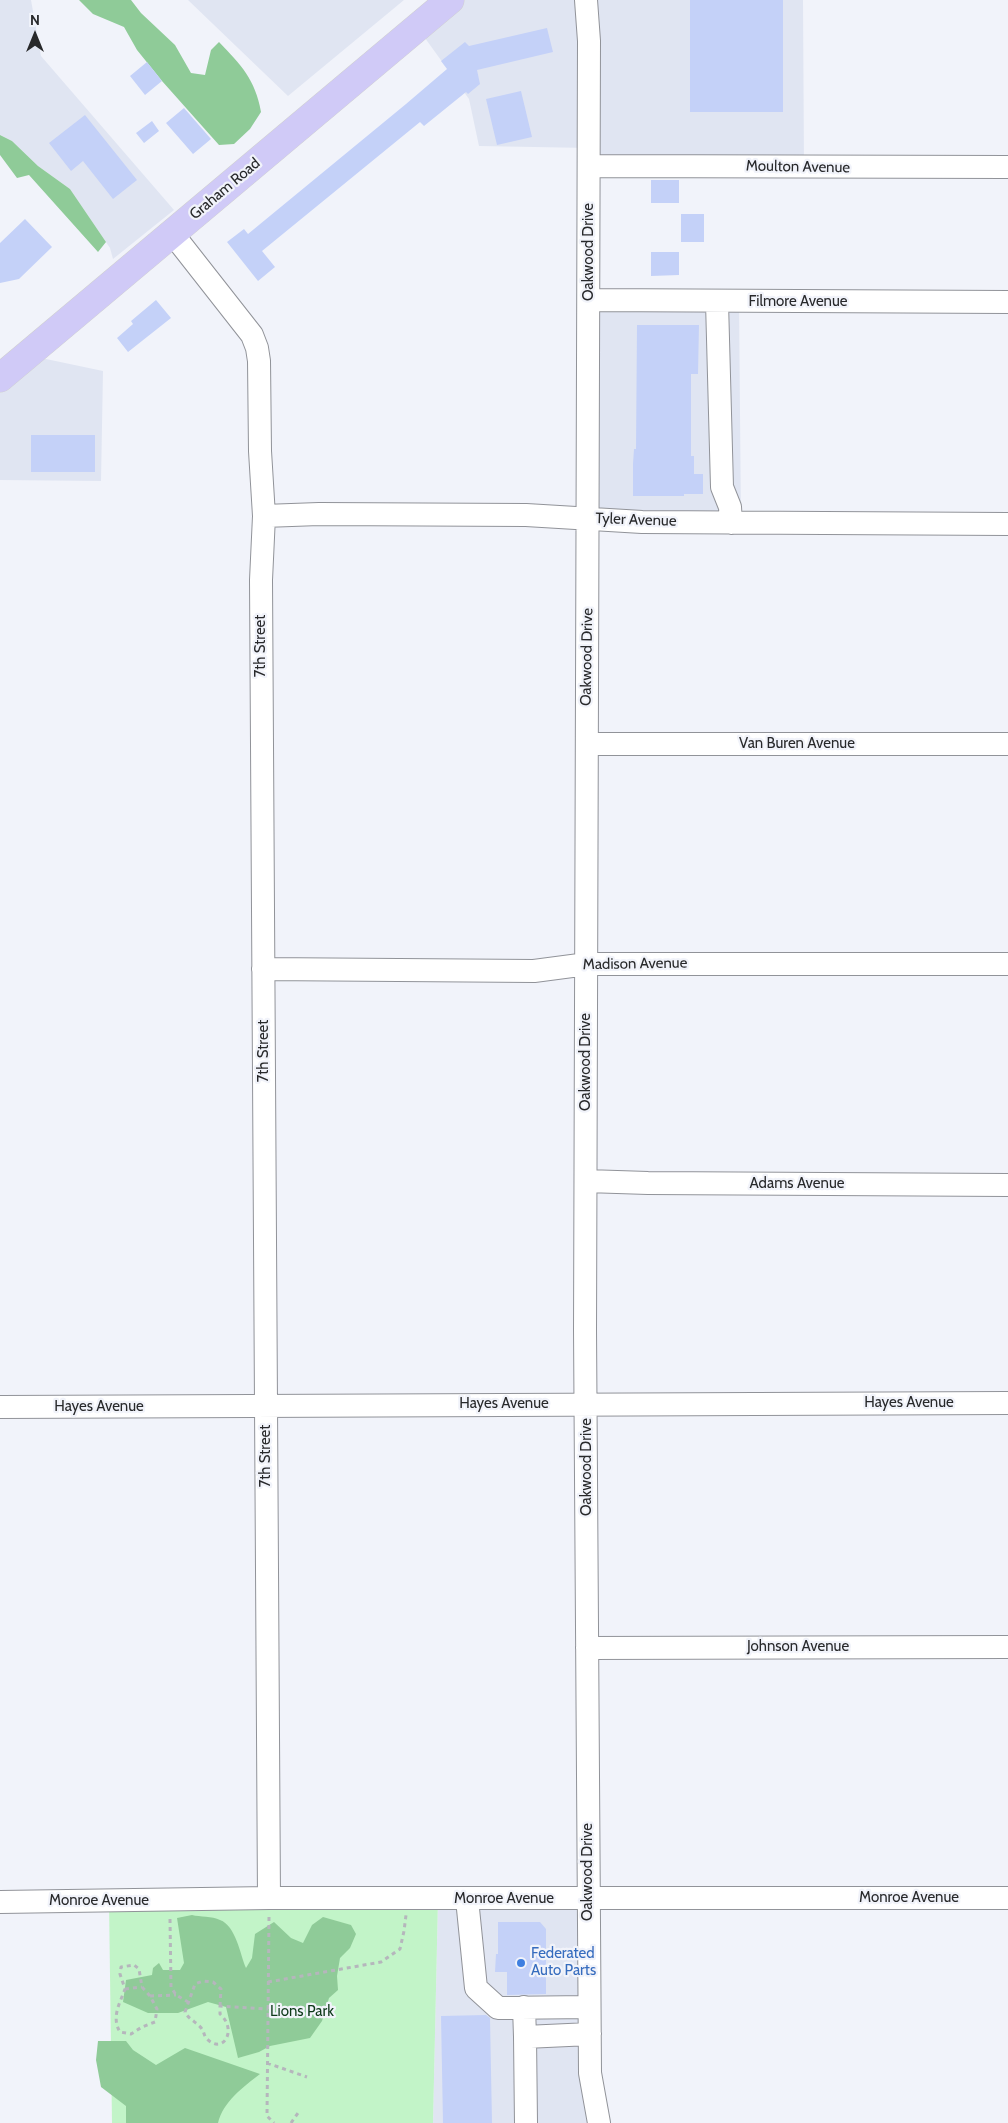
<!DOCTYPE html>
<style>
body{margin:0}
#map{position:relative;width:1008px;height:2123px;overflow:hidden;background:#f1f3fa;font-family:Cabin,sans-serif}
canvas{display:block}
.north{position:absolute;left:10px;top:10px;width:50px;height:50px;-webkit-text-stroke:4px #f1f3fa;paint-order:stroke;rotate:0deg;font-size:14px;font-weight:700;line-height:20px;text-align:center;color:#28292b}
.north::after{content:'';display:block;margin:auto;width:18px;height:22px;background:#28292b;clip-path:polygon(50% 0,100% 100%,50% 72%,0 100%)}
</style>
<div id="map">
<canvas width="1008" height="2123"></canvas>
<div class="north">N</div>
</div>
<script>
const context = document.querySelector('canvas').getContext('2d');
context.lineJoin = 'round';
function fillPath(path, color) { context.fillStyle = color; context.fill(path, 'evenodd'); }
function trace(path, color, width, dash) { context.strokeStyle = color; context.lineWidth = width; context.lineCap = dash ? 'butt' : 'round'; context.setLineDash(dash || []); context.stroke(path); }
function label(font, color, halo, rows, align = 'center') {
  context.font = font + ' Cabin,sans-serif'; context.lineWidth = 4.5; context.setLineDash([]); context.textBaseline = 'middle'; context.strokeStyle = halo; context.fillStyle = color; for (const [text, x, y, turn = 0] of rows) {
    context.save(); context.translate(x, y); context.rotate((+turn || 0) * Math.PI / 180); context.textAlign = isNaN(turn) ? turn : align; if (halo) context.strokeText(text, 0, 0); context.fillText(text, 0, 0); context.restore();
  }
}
fillPath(new Path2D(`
 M0 0H31L41 56 174 210 113 259 110 248 70 189 38 166 12 141 0 135Z
 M188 0H404L288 96Z
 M450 0H803L804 167 589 166V148L479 146 469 99 417 27Z
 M589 300 739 302 741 523 589 518Z
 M27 355 103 371 101 481 0 480V378Z
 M589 1898 599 2123H433L438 1899Z`), '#e0e5f2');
fillPath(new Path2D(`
 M438 1899 433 2123H112L109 1901Z`), '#c2f4c8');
fillPath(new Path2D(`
 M79 0H131L141 13 175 45 191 73 205 75 211 50 219 42C241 65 255 79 261 112L250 129 234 144 219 145 162 81 137 50 124 27 93 14Z
 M0 135 12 141 38 166 70 189 106 242 98 252 29 175 17 178 0 155Z
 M192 1915C200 1917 212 1916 220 1920 236 1926 240 1954 246 1968L252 1958 255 1934 274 1922 291 1938 303 1943 312 1925 323 1917 351 1925 356 1934 350 1948 340 1958 337 1976 338 1990 329 1998 322 2021 310 2038 270 2046 259 2052 238 2058 226 2007 208 2002 178 2013H148L123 2002 126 1980 152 1975 153 1968 159 1963 163 1970H180L184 1963 177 1918Z
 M98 2041H126L133 2050 156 2065 185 2048 260 2074C243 2087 223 2102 218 2123H126V2106L101 2087 96 2060Z`), '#8fcb98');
fillPath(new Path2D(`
 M690 0H783V112H690Z
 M547 28 553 52 477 70 480 84 468 94 466 92 424 126 420 122 262 251 275 267 258 281 227 242 244 229 248 234 406 104 447 69 441 61 465 42 469 46Z
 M147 62 162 81 145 95 130 76Z
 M521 91 532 137 497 145 486 99Z
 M184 108 211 139 193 154 166 123Z
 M85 115 137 180 113 199 83 161 71 171 49 143Z
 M152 121 159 131 144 143 136 133Z
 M651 180H679V203H651Z
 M681 214H704V242H681Z
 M25 219 52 247 19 279 0 283V243Z
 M651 252H679V275L651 276Z
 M156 300 171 318 128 352 117 338 133 324 131 321Z
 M637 325H699L698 374H691V456H694V474H703V494H684V496H633V464L634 449H636Z
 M31 435H95V472H31Z
 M498 1922H540L546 1929V1994L507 1995V1972H495L496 1954H498Z
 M486 2015 490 2018 492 2123H443L441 2016Z`), '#c4d1f8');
const minor = new Path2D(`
 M586 0 589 41 585 1329 590 2073 599 2123
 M589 166 1008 167
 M172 233 252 335 257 348 259 361 260 451 264 516 261 580 269 1898
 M589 300 1008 302
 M717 302 722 487 730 507 731 523
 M264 516 319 514 526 515 642 522 1008 524
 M587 744H1008
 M263 969 534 971 587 964H1008
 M586 1181 648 1183 1008 1185
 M0 1407 1008 1403
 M587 1648 1008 1647
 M467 1899 476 1988 498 2008 589 2007
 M0 1902 269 1898H1008
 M524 2007 525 2037 590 2034
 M525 2037 526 2123`);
const major = new Path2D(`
 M0 378 450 0`);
trace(minor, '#919399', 24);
trace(major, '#d0d0d0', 29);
trace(new Path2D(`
 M269 1917 267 2116 274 2123
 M170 1919 171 1987 176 1995 188 2002
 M268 1982 381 1962 400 1949 404 1931 406 1915
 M125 1989 142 1987
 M150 1996 142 1987 139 1969 134 1965 121 1967 120 1974 125 1989C120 2003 111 2017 120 2032L131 2034 142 2027 155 2022 157 2009 150 1996 176 1995
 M220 2006 221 1989 213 1982 203 1981 195 1984 185 2012C189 2020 197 2022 202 2029 204 2032 204 2036 207 2039 223 2055 238 2030 220 2014V2006L268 2009
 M267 2063 307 2077
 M291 2123 298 2113`), '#b5b6bc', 3, [4, 4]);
trace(minor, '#fff', 22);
trace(major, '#d0caf7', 28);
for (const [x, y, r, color] of [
 [521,1963,5,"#3f7fe0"]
]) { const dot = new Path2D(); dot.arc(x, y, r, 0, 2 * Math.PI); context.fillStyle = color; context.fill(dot); trace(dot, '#f1f3fa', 2); }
label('15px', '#28292b', '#f1f3fa', [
 ["Moulton Avenue",798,167,1],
 ["Graham Road",225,189,-40],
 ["Oakwood Drive",589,252,-90],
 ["Filmore Avenue",798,302],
 ["Tyler Avenue",636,520,2],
 ["7th Street",261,646,-90],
 ["Oakwood Drive",587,657,-89],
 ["Van Buren Avenue",797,744],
 ["Madison Avenue",635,964,-1],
 ["7th Street",264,1051,-90],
 ["Oakwood Drive",586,1062,-90],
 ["Adams Avenue",797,1184],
 ["Hayes Avenue",909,1403],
 ["Hayes Avenue",504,1404],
 ["Hayes Avenue",99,1407],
 ["7th Street",266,1456,-90],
 ["Oakwood Drive",587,1467,-90],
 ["Johnson Avenue",798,1647],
 ["Oakwood Drive",588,1872,-90],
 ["Monroe Avenue",909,1898],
 ["Monroe Avenue",504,1899],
 ["Monroe Avenue",99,1901]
]);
label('15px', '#366cbe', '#f1f3fa', [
 ["Federated",531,1954],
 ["Auto Parts",531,1971]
], 'left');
label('15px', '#0d3919', '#f1f3fa', [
 ["Lions Park",302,2012]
]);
</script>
